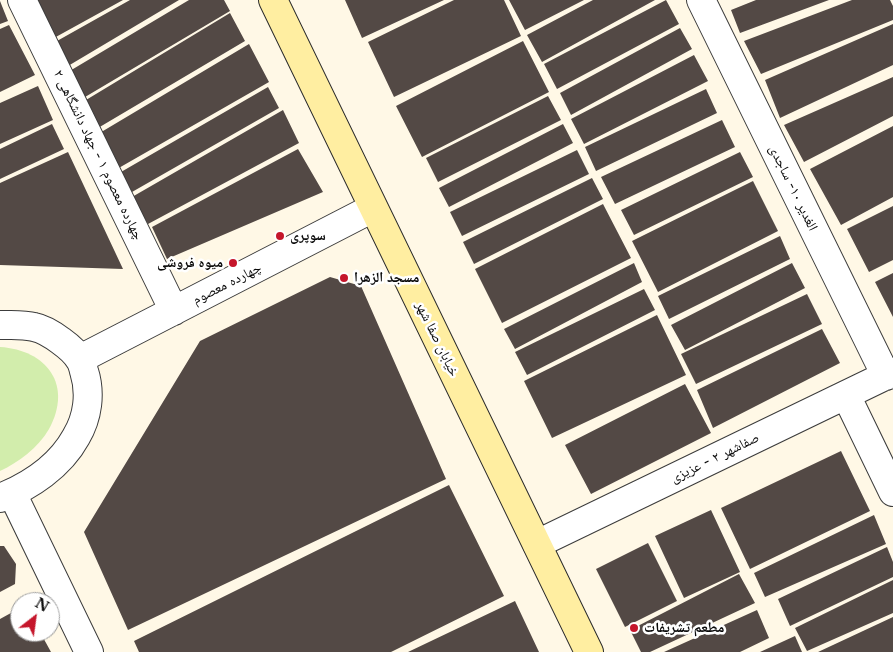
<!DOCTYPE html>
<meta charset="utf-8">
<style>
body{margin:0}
#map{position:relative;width:893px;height:652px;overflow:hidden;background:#fff8e6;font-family:"Libre Baskerville",serif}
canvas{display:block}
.north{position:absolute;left:10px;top:592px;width:50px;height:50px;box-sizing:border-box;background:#fff;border:1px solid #9d9d9d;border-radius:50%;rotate:30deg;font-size:14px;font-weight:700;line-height:20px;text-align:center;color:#090909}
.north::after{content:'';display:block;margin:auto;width:18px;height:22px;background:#c5162b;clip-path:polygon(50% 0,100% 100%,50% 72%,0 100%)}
</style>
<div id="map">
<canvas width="893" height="652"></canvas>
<div class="north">N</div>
</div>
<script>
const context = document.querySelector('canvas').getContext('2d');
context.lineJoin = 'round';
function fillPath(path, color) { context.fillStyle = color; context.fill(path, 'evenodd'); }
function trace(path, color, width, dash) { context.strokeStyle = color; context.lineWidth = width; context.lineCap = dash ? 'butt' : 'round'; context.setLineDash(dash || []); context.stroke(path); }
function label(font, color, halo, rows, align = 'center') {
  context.font = font + ' "Libre Baskerville","Noto Naskh Arabic",serif'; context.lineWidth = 5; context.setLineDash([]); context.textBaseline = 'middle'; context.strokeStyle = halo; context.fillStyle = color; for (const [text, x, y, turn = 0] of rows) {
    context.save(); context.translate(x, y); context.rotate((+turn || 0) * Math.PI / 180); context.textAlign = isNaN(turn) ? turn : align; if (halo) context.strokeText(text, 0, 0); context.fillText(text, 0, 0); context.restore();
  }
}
fillPath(new Path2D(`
 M0 347C47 350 73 385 49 429 38 448 19 462 0 471Z`), '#d2edac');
fillPath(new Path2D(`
 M37 0H123L54 38Z
 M130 0H179L68 66 57 41Z
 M189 0H224L230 11 80 100 68 72Z
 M345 0H444L362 38Z
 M454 0H504L521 36 394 97 368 42Z
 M509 0H584L525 30Z
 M593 0H655L542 62 527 35Z
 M666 0 679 24 557 89 544 64Z
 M756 0H829L740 33 731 10Z
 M852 0H890L893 6V20L761 74 744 41Z
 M0 1 8 21 0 24Z
 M230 13 245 41 98 128 86 100Z
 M893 24V65L780 118 765 80Z
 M9 25 35 75 0 92V29Z
 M680 28 692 49 571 115 560 93Z
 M523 41 549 92 422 157 396 106Z
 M249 44 269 82 117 169 98 134Z
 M694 55 708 81 584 144 571 119Z
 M893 77V116L804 162 784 125Z
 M38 86 53 120 0 144V103Z
 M268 87 279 108 132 192 121 172Z
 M706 89 717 113 596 171 585 147Z
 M548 96 561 120 438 182 426 158Z
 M283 110 299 143 148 224 132 197Z
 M722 120 735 147 615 204 601 177Z
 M52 124 64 149 0 179V149Z
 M563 124 573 143 449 207 439 188Z
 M893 126V197L841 225 810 169Z
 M298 149 323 192 167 259 152 227Z
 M577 150 589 174 462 236 450 212Z
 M68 152 123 269 0 265V183Z
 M740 152 753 177 634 235 621 210Z
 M592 178 603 199 474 264 463 242Z
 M753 181 778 231 658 292 632 241Z
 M603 204 631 258 502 323 475 269Z
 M893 206V260L869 272 847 229Z
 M780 236 790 259 669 319 658 296Z
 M634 263 642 282 515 349 504 329Z
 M792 263 805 288 685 350 671 325Z
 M893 273V317L875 282Z
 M330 277 361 286 446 479 128 630 84 532 200 341Z
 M644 289 655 310 527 375 515 352Z
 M807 294 822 324 696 384 681 354Z
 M657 315 686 375 552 438 524 381Z
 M822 329 840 363 713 428 697 390Z
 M685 384 711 433 591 494 565 445Z
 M841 451 870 511 750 569 721 508Z
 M449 485 504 596 391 652H139L134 641Z
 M711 510 740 572 684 598 655 536Z
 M874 515 886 544 765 597 754 573Z
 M648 543 677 601 625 627 596 569Z
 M0 546H4L16 564 15 584 0 592Z
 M887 547 893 562V577L790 626 778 599Z
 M739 574 755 603 650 652H641L630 630Z
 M893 580V613L807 651 795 628Z
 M515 601 539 652H408Z
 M20 608V632H40L51 652H0V619Z
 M757 610 769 638 740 652H664Z
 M893 617V652H818Z
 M795 636 802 652H760Z`), '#534945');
const minor = new Path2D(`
 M22 0 174 311
 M701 0 886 376
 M0 325C11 325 23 324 34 327 44 329 53 335 61 341 68 346 76 353 80 360 82 363 83 367 84 371 91 393 88 417 76 437 60 466 30 486 0 498
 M80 359 373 208
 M846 395 893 492
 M12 493 89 652
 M537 544 893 372`);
const secondary = new Path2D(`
 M273 0 589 652`);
trace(minor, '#3c3c3c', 30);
trace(secondary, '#2b2b2b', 30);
trace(minor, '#fff', 28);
trace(secondary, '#ffeea1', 28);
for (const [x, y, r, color] of [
 [280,236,5,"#c5162b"],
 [233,263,5,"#c5162b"],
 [344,278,5,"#c5162b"],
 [634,628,5,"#c5162b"]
]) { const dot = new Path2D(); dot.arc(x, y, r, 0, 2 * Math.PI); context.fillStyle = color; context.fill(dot); trace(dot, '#fff', 2); }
label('14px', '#090909', '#fff', [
 ["چهارده معصوم ۱ - جهاد دانشگاهی ۲",98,155,64],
 ["الغدیر ۱۰- ساجدی",793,188,64],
 ["چهارده معصوم",227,284,-27],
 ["خیابان صفا شهر",437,339,64],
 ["صفاشهر ۲ - عزیزی",715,458,-26]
]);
label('bold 14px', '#090909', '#fff', [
 ["سوپری",290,236],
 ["میوه فروشی",223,263,"right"],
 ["مسجد الزهرا",354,278],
 ["مطعم تشريفات",644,628]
], 'left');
</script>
